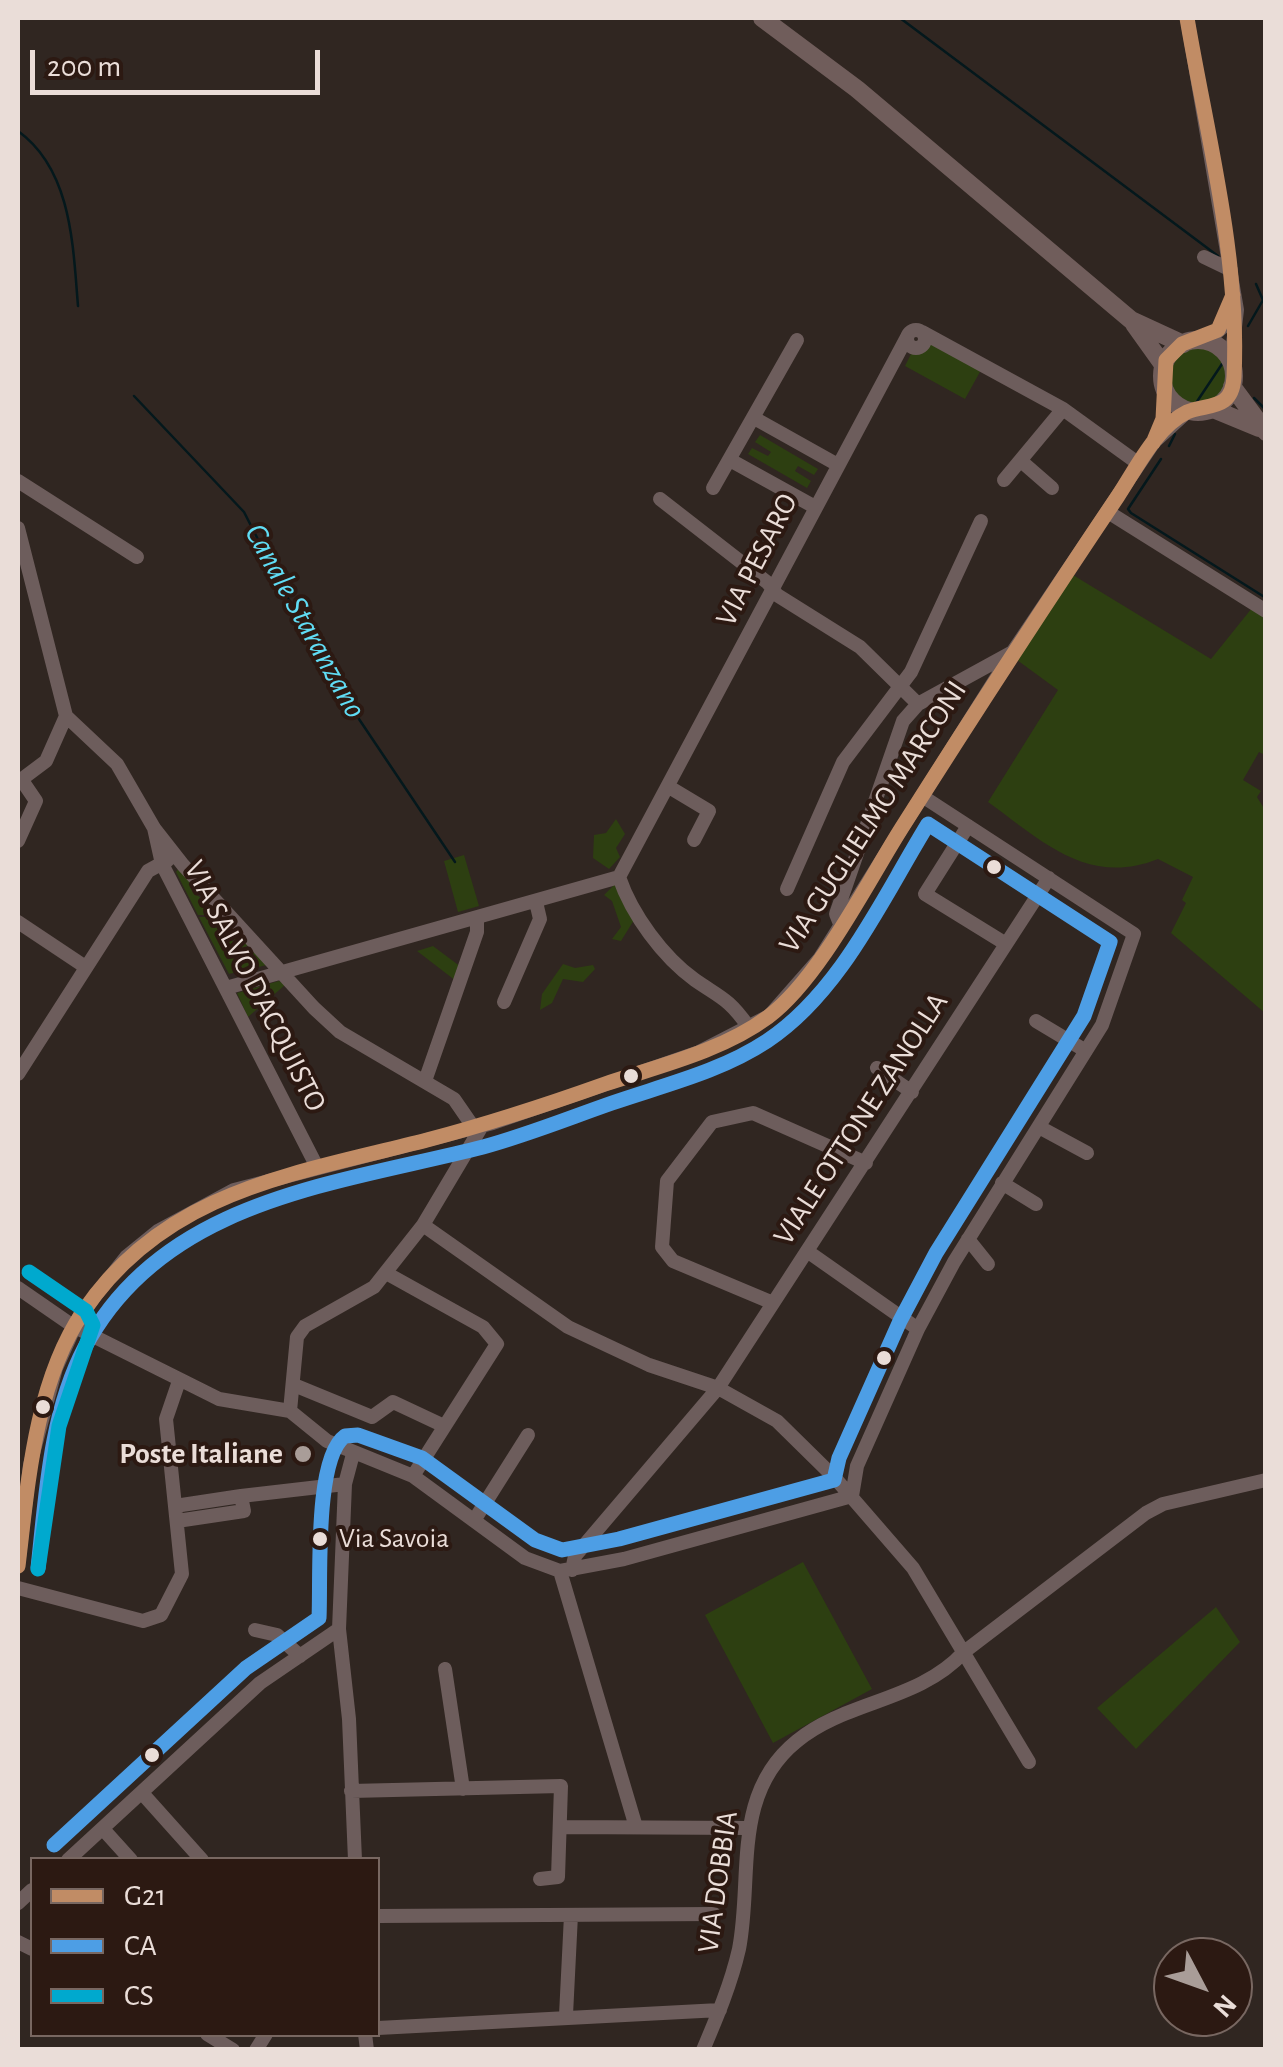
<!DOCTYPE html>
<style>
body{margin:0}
#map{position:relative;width:1283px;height:2067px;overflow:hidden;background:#302621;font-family:"Alegreya Sans",sans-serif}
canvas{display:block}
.frame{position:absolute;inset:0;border:20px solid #eaddd8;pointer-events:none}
.legend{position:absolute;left:30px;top:1857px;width:350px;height:180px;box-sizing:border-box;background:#2c1912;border:2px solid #786761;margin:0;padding:12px 18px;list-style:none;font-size:30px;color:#eaddd8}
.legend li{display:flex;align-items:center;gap:20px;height:50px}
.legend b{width:50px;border:2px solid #786761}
.north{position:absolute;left:1153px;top:1937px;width:100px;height:100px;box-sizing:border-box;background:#2c1912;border:2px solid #786761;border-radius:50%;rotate:131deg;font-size:28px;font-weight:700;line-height:40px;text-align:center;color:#eaddd8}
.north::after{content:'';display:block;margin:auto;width:35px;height:45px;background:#a99d98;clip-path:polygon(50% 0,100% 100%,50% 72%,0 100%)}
.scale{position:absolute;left:30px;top:50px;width:290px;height:45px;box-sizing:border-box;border:5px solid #eaddd8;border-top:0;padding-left:12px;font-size:30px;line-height:35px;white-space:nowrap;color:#eaddd8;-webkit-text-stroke:8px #2c1912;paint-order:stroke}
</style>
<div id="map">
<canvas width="1283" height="2067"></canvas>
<div class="frame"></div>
<ul class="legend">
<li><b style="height:12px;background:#c18c65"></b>G21</li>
<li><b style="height:12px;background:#4d9ee5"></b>CA</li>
<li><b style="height:12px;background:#00a9ce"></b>CS</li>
</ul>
<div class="north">N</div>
<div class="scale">200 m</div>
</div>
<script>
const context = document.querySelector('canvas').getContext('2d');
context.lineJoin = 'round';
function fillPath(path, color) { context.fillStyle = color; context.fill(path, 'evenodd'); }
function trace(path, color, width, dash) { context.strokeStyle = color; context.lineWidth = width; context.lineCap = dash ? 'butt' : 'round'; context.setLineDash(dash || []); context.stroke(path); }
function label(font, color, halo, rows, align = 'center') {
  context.font = font + ' "Alegreya Sans",sans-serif'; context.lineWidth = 8; context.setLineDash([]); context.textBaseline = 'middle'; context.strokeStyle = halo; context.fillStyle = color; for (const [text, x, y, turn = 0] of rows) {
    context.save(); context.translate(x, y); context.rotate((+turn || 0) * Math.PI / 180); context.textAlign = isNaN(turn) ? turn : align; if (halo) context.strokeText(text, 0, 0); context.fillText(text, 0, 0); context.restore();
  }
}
fillPath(new Path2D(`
 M929 341 981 370 965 399 905 366 913 350 924 349Z
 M1168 375a30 30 0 1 1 60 0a30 30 0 1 1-60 0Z
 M760 435 818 469 814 475 798 466 795 471 811 481 807 488 748 454 752 448 768 456 771 452 755 442Z
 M1073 575 1211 659 1252 608 1266 618 1265 755 1259 752 1243 780 1261 791 1257 797 1265 810V1013L1171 933 1186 903 1182 900 1193 877 1158 859C1088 887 1042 841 988 802L1058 690 1017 660Z
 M616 819 625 834 616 848 620 857 609 869 593 858 594 835 606 833Z
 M464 855 479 906 458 912 444 861Z
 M179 868 199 890 194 892 250 945 242 948 211 915H198L176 872Z
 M615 884 634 920 621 941 612 939 621 927 612 901 604 895Z
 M199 917H210L241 950 252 946 267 965 229 974Z
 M433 946 461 967 456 981 417 951Z
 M563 964 575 968 593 965 595 969 583 982 563 979 552 1003 540 1010 542 994Z
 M279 981 285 985 248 1017 237 993Z
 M803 1562 872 1689 773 1743 705 1615Z
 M1216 1607 1240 1642 1136 1749 1097 1708Z`), '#2d3f11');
trace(new Path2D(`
 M900 18 1218 256
 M18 131C72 170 73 246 78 306
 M1248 326 1263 300 1256 284
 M134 396 244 512 320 661 455 862
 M1254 398 1266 410
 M1194 406 1222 364
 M1169 446 1175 434
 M1161 459 1128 509 1131 513 1266 598`), '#04181c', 2.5);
trace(new Path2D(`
 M1187 18 1237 310 1231 361
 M1204 257 1231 270
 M907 339a9 9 0 1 1 18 0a9 9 0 1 1-18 0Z
 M922 332 1063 409 1139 464
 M1207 341 1225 325 1231 302
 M754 418 838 465
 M1161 432 1167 394
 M730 460 815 507
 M1021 461 1052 488
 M1004 480 1063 409
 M18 481 137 557
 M713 488 797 340
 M660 499 768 583 777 595 860 647 918 704
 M1108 512 1266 611
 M18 528 66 716 117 764 154 828 183 865 314 1008 340 1032 454 1099 474 1128
 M18 782 46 761 66 716
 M669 787 709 811 694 840
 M968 826 925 894 1006 944
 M154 828 162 864 317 1167
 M18 841 36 801 21 779
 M619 877C632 915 663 957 695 980 721 998 728 998 748 1026
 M787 889 843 762 911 672 981 521
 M18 922 84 966
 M840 924 836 914 903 721 918 704 1011 653
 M226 988 619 877 907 337
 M504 1002 540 919 536 902
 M1036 1021 1086 1051
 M877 1068 912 1092
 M18 1074 148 871 168 860
 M425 1081 477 932V918
 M1039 1127 1087 1153
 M1002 1183 1036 1204
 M423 1225 568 1327 649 1365 718 1388 777 1421 835 1478 913 1568 1029 1762
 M968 1239 988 1264
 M807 1251 918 1329
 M386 1273 483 1327 497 1344 413 1476
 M18 1288 73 1326 219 1399 290 1411 327 1441 413 1476 525 1558 560 1571 624 1559 852 1496
 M773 1303 673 1261 662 1247 667 1181 712 1122 753 1113 866 1163
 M294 1385 372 1417 393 1402 442 1425
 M290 1411 297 1337 305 1326 374 1287 423 1225 482 1126
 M353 1454 345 1484 339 1629 349 1719 355 1860
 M241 1496 345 1484
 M852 1496 857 1466 918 1329 954 1262 1102 1025 1134 934 922 796
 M175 1506 241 1496 244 1511 177 1521
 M475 1519 528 1435
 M18 1566 30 1465 56 1368 80 1315 126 1257 158 1231 234 1190 493 1123 699 1052 769 1016 820 958 1012 653 1154 442 1188 411
 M572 1570 575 1556 718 1388 1049 878
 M560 1571 636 1827
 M18 1588 143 1621 161 1615 182 1574 166 1419 179 1381
 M255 1630 277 1635 300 1656
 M445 1669 463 1789
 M351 1791 561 1786 558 1877 540 1879
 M142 1793 202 1860
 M560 1827 748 1828
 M103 1829 131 1860
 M68 1860 260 1683 339 1629
 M18 1903 32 1890
 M378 1916 714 1914
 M18 1942 32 1949
 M566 2015 571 1915
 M378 2028 720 2010
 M207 2034 233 2050
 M365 2034 367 2050
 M256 2050 266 2034
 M703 2050C717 2017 731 1984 739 1949 753 1877 731 1794 797 1741 847 1700 918 1702 964 1652L1146 1513 1163 1504 1266 1480`), '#6d5d5c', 14);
trace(new Path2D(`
 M762 18 857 89 1131 320 1183 344
 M1134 324 1164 366
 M1162 376a36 36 0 1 1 72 0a36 36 0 1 1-72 0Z
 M1232 386 1266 432
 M1213 409 1259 428`), '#705d5b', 18);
trace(new Path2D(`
 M1153 443 1163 419 1166 360 1182 344 1218 330 1233 295
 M18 1566C28 1483 35 1383 83 1312 165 1190 295 1174 427 1140 488 1124 546 1105 605 1084 659 1066 722 1051 768 1017 819 979 867 883 901 829 972 717 1044 606 1118 496 1136 469 1156 427 1187 412 1206 403 1232 412 1234 377 1240 258 1207 136 1187 18`), '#c18c65', 15);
trace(new Path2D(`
 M38 1568C46 1495 50 1413 85 1347 163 1199 338 1184 483 1147 527 1135 569 1118 612 1103 664 1085 720 1072 767 1041 841 992 883 897 928 824L1110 942 1084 1016 936 1253 900 1321 839 1458 834 1480 619 1539 562 1550 535 1540 422 1458 358 1435 345 1436C314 1458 321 1580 319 1618L246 1668 54 1845`), '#4d9ee5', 15);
trace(new Path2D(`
 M29 1272 86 1311 93 1325 59 1426 38 1569`), '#00a9ce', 15);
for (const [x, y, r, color] of [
 [994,867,9,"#eaddd8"],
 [631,1076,9,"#eaddd8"],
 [884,1358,9,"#eaddd8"],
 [43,1407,9,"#eaddd8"],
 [303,1454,10,"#a99d98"],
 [320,1539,9,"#eaddd8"],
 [152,1755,9,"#eaddd8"]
]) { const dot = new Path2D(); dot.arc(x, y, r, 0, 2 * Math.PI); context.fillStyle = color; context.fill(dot); trace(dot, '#2c1912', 4); }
label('28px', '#eaddd8', '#2c1912', [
 ["Via Savoia",339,1539]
], 'left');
label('30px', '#eaddd8', '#2c1912', [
 ["VIA PESARO",757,560,-63],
 ["VIA GUGLIELMO MARCONI",873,817,-57],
 ["VIA SALVO D'ACQUISTO",255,986,63],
 ["VIALE OTTONE ZANOLLA",861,1119,-57],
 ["VIA DOBBIA",718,1882,-82]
]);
label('bold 30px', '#eaddd8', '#2c1912', [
 ["Poste Italiane",283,1454]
], 'right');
label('italic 32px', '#60dcf4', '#2c1912', [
 ["Canale Staranzano",305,621,61]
]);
</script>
